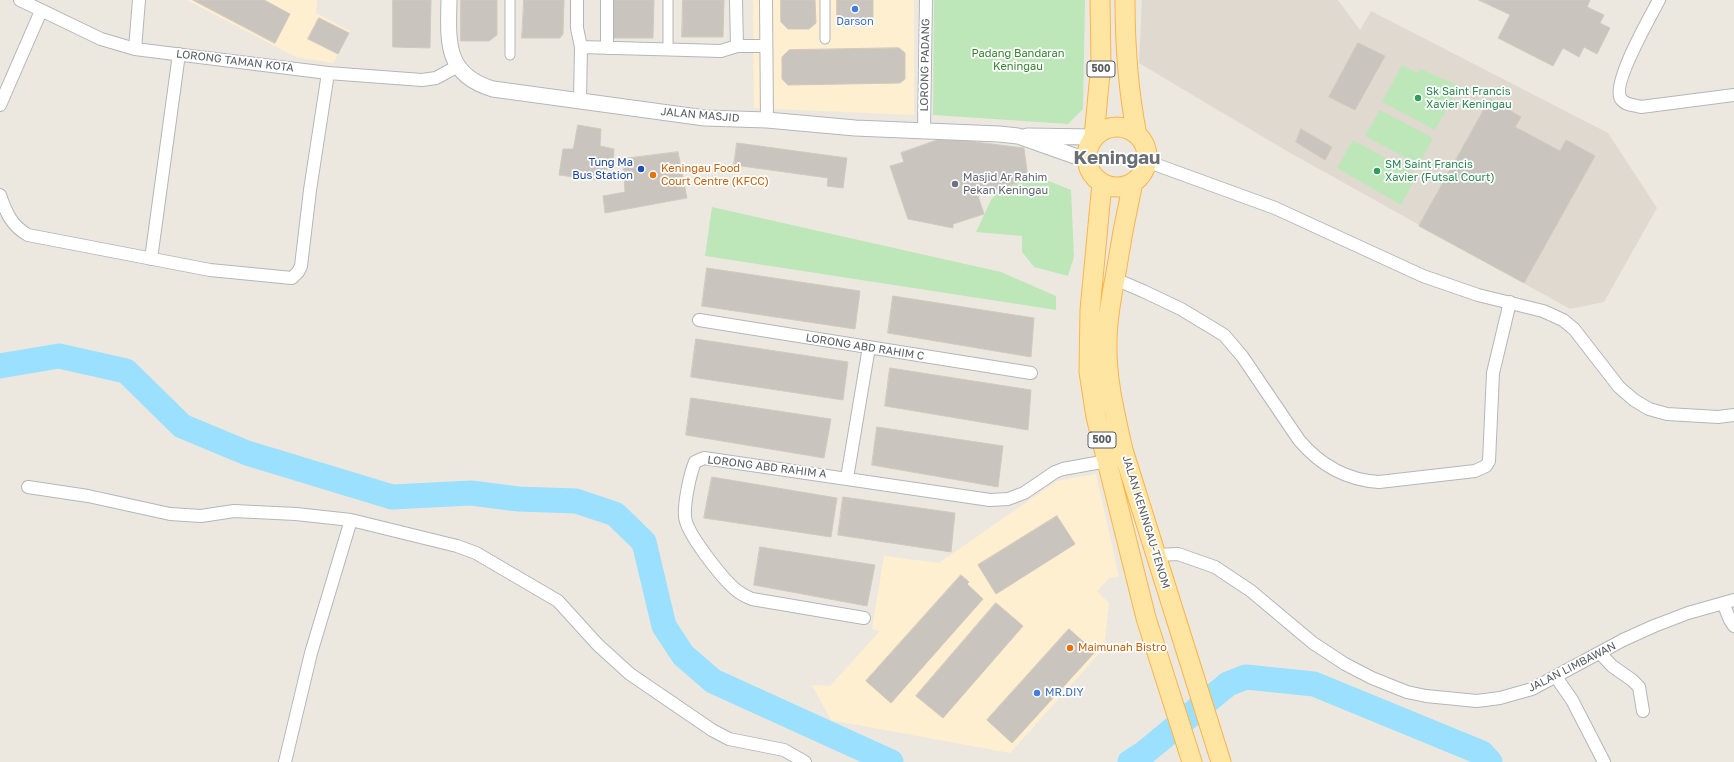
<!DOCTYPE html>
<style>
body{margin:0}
canvas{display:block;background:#ede8df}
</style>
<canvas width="1734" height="762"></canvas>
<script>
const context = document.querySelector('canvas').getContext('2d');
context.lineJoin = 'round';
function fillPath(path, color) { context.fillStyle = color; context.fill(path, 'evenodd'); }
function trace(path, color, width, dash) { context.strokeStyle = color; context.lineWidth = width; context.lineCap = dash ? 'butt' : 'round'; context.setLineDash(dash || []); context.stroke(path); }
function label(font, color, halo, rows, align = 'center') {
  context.font = font + ' "Golos Text",sans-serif'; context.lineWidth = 3.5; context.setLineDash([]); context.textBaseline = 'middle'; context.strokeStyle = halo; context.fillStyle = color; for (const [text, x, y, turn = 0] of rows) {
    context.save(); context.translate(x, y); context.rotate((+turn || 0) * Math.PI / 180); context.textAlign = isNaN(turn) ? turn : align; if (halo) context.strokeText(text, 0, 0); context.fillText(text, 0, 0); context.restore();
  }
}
fillPath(new Path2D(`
 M187 0H317L316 13 350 31 333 63 296 57Z
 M753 0H914V115L754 108Z
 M1096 474 1119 577 1109 578 1097 591 1109 603 1104 648 1010 753 831 720 812 685 830 686 880 631 872 629 884 556 939 563 1057 481Z`), '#ffefd1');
fillPath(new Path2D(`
 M1142 0H1338L1360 30 1371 11 1608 133 1657 208 1604 302 1570 309 1285 150 1139 63Z`), '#dfd9d0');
fillPath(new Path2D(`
 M934 0H1085L1083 109 1068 124 933 115Z
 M1402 65 1417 73 1421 69 1459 86 1435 130 1382 102Z
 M1380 110 1433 138 1419 165 1365 136Z
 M1353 140 1417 175 1401 205 1337 168Z
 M1027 172 1071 190 1074 257 1068 276 1034 267 1022 252V236L976 232 991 200 1000 189 1028 179Z
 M712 207 1001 272 1056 296V310L705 256Z`), '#bee7b9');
trace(new Path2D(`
 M0 366 59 356 126 371 182 426 247 453 392 497 471 493 518 499 576 501 615 514 644 542 664 626 683 655 713 681 891 762
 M1130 762 1143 754 1228 684 1246 677 1314 684 1482 753 1490 762`), '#9ce0ff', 25);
const building = new Path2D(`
 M193 0H264L290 14 275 43Z
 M393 0H431L430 48 393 47Z
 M461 0H497V35L489 41H461Z
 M524 0H564L563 34 560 38H522Z
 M612 0H654L653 38H612Z
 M683 0H724L723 37H682Z
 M781 0H815L816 23 809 29H788L781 22Z
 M837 0H873V21L866 26H842L837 20Z
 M1479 0H1590L1587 7 1604 15 1600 23 1610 28 1597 54 1584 47 1579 57 1563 48 1553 66 1498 38 1510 15Z
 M319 18 349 33 338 54 308 39Z
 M1358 43 1385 56 1355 110 1329 97Z
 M899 48 905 53V79L900 83 788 85 782 79V57L789 50Z
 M1490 99 1521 117 1515 127 1560 151 1566 140 1595 156 1524 283 1419 226Z
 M578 125 601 129 600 146 614 149 613 170 597 169 596 180 559 175 563 149H573Z
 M1301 129 1332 147 1325 160 1296 142Z
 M943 138 1024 148 1028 179 978 196 984 214 953 224V228L908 219 890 166 904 162 901 153Z
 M737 143 847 158 843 188 827 186 828 178 734 165Z
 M678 152 687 198 605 213 603 196 625 192 623 159Z
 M707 268 860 291 855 329 702 306Z
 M893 296 1034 318 1031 357 888 333Z
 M696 339 848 362 843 400 691 377Z
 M890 368 1031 390 1028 430 885 406Z
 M691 398 831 419 824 458 686 435Z
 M877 427 1003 446 998 487 872 465Z
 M712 477 837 498 831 537 704 518Z
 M843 497 955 513 951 552 838 535Z
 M1057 516 1075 544 996 594 978 565Z
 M760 547 875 565 867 606 754 585Z
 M961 575 969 582 967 584 983 599 891 703 866 681Z
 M996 603 1023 626 943 718 916 696Z
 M1069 629 1095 652 1012 743 987 720Z`);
fillPath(building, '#c9c5be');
trace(building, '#d1c9bd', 1);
const pedestrian = new Path2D(`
 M668 0V50
 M825 0V39
 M510 55V0`);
const minor = new Path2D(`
 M20 0 101 39 135 49 328 73 422 80 436 78 458 66
 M577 0V28L581 47 580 100
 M736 0 737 46
 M766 0 767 120
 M1659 0C1650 17 1611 85 1621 99 1625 105 1634 105 1641 107L1734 95
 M581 47 721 51 737 46H766
 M607 48V0
 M135 49 139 0
 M0 105 41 11
 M924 130 926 0
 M1146 161 1275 208 1423 276 1478 295 1543 311 1563 320 1574 329 1619 387 1634 400 1649 409 1667 414 1718 417 1734 415
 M0 195C6 213 12 226 28 235L210 270 292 278 298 272 301 266 310 190 328 73
 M151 259 179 54
 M1115 279 1143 291 1181 309 1224 335 1242 356 1299 440C1320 465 1346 480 1379 482L1475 471 1486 466 1489 461 1493 373 1510 302
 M699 320 1031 373
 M847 478 869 347
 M28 487 88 496 170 514 201 516 234 511 296 514 351 520 457 546 476 553 558 601 598 645 630 674 712 730 729 739 784 750 805 762
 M1156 555 1178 554 1215 567 1251 591 1313 643 1345 664 1372 678 1407 692 1426 696 1477 701 1500 698 1532 689 1623 640 1654 626 1688 613 1734 600
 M1723 603 1730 620 1734 626
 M864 618 752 599C747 597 741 594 736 590 723 579 685 532 685 516 684 502 690 474 695 462L704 458 990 500 1008 499 1024 493 1055 472 1063 469 1107 461
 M1600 653 1612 666 1632 680 1639 687 1643 711
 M1556 677 1572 700 1604 762
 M285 762 311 653 351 520`);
const tertiary = new Path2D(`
 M449 0C448 42 445 75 493 89L705 118 767 120 855 128 999 134 1018 136 1086 160
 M1027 136 1094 137`);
const primary = new Path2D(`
 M1125 0C1125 46 1128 90 1137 135
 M1087 157a30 30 0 1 1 60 0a30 30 0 1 1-60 0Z
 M1094 137 1101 63 1100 0
 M1133 182C1126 214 1120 246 1115 278 1111 299 1107 320 1107 342 1106 379 1115 414 1123 450L1221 762
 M1102 183 1090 310 1089 372 1096 417 1146 618 1192 762`);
trace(pedestrian, '#b2b7bb', 11);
trace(minor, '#b2b7bb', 14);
trace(tertiary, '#b2b7bb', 17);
trace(primary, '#fbb44a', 21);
trace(pedestrian, '#fff', 9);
trace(minor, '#fff', 12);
trace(tertiary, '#fff', 15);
trace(primary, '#ffe5a1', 19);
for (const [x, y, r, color] of [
 [855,9,4,"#3f7fe0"],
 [1418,98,4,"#2e9e5b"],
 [641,169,4,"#1a4fb4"],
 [1377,171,4,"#2e9e5b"],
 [653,175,4,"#e8710a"],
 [955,184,4,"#6b7280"],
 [1070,648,4,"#e8710a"],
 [1037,693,4,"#3f7fe0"]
]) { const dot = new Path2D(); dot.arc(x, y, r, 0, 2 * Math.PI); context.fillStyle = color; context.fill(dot); trace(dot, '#fff', 1.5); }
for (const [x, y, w] of [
 [1101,69,28],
 [1102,440,28]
]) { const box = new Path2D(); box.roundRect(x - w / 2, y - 8, w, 16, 3); context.fillStyle = '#fff'; context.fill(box); trace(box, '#585d61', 1); }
label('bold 10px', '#585d61', null, [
 ["500",1101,69],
 ["500",1102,440]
]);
label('11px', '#366cbe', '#fff', [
 ["Darson",855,22],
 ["MR.DIY",1045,693,"left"]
]);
label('11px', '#34832e', '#fff', [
 ["Padang Bandaran",1018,54],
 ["Keningau",1018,67]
]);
label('11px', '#585d61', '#fff', [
 ["LORONG TAMAN KOTA",235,61,7],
 ["LORONG PADANG",925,65,-89],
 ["JALAN MASJID",700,115,5],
 ["LORONG ABD RAHIM C",865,347,9],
 ["LORONG ABD RAHIM A",767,467,7],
 ["JALAN KENINGAU-TENOM",1146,522,73],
 ["JALAN LIMBAWAN",1572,667,-27]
]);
label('11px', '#27864d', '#fff', [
 ["Sk Saint Francis",1426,92],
 ["Xavier Keningau",1426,105],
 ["SM Saint Francis",1385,165],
 ["Xavier (Futsal Court)",1385,178]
], 'left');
label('11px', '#164399', '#fff', [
 ["Tung Ma",633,163],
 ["Bus Station",633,176]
], 'right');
label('11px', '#c56008', '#fff', [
 ["Keningau Food",661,169],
 ["Court Centre (KFCC)",661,182],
 ["Maimunah Bistro",1078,648]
], 'left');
label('11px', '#5b616d', '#fff', [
 ["Masjid Ar Rahim",963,178],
 ["Pekan Keningau",963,191]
], 'left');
label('bold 19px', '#696f73', '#fff', [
 ["Keningau",1117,158]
]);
</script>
